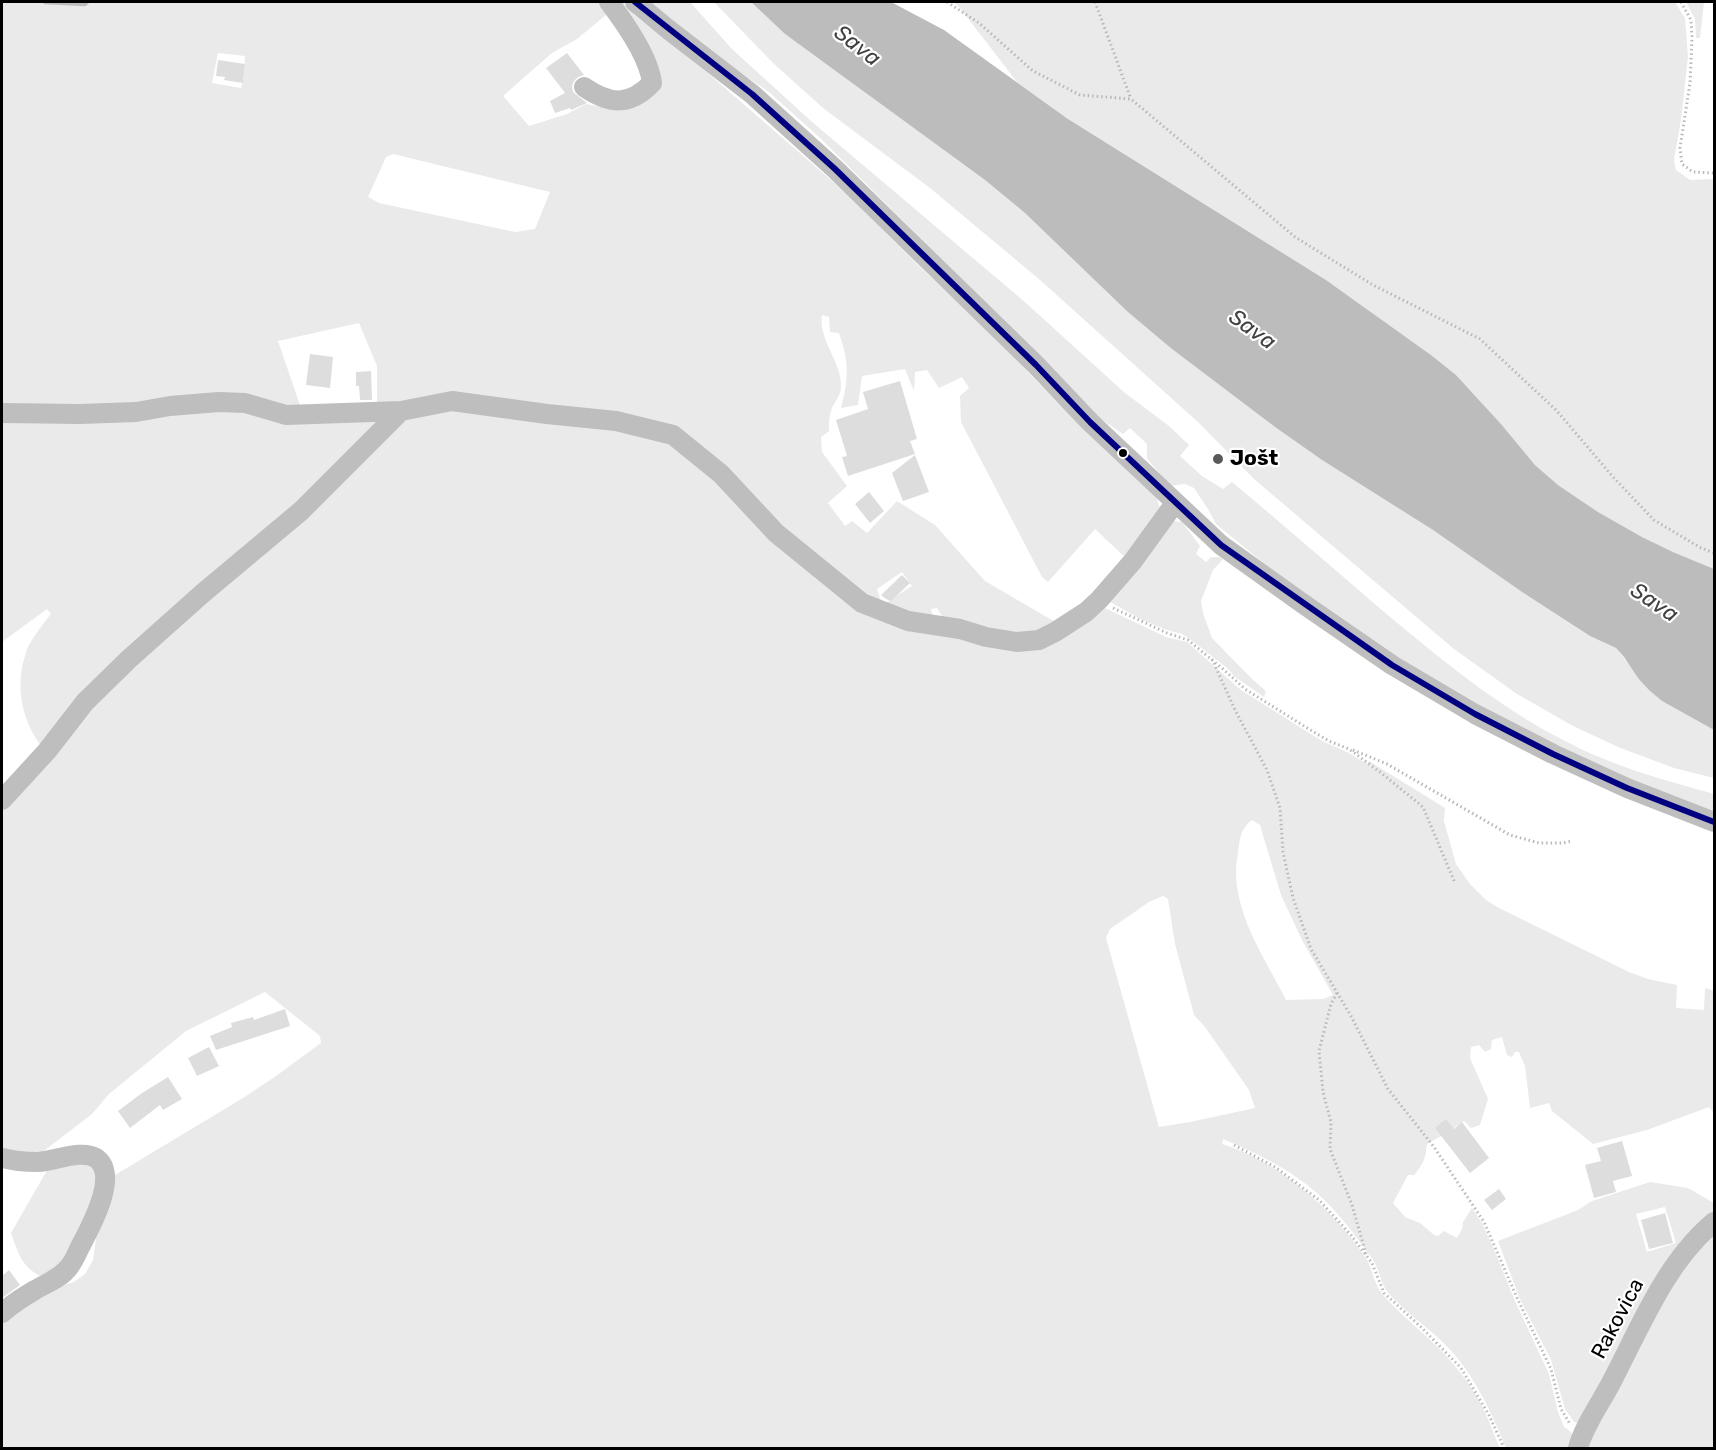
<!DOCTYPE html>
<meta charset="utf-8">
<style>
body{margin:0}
#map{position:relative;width:1716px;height:1450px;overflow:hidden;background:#fff;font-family:Rubik,sans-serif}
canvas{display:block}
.frame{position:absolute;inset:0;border:3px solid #000;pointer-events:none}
</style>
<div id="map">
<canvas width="1716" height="1450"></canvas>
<div class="frame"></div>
</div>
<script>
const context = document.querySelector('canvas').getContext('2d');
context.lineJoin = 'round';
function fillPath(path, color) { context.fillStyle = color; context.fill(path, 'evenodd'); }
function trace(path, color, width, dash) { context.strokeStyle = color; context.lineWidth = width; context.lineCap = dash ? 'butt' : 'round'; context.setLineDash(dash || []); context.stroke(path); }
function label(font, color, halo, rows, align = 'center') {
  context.font = font + ' Rubik,sans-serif'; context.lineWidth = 4.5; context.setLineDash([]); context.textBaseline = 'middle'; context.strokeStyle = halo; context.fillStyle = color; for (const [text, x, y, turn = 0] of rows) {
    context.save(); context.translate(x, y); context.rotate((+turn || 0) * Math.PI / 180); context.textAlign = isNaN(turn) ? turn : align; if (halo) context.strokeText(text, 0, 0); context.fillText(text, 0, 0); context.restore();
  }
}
fillPath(new Path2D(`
 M2 2H599L606 15 577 39 552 53 503 96 529 126 567 114 586 104 617 110 629 108 658 92 657 73 620 2H623L634 15 702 68 847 194 920 267 992 334 1046 391 1156 496 1161 511 1128 560 1095 529 1048 582 1042 577 961 422 960 396 969 388 962 377 939 388 927 370 915 372 914 391 905 369 862 376 858 405 841 408C849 378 849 362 839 333L830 332 829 317 822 315C818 341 842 361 841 387 841 395 835 401 832 408 829 415 829 424 829 431L821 437 822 452 847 486 828 503 845 526 852 521 867 533 897 501 935 525 985 581 1057 623C1028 649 978 630 945 621L937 608 931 609 933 618 931 621H925L923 630C934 631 945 632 955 634 975 639 998 649 1019 649 1048 650 1078 625 1099 607L1107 609 1166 637 1187 642 1241 690 1322 741 1349 753 1367 764 1369 761 1445 808 1444 821 1456 864 1470 884 1486 900 1499 908 1629 972 1648 979 1677 985 1676 1008 1704 1010 1705 988 1714 991V1113L1709 1107 1647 1130 1593 1144 1552 1111 1549 1103 1530 1108 1525 1066 1519 1052H1515L1512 1057 1507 1055 1502 1037 1492 1040 1491 1049 1485 1052 1479 1045 1471 1047 1470 1058 1488 1099 1480 1125 1471 1128 1464 1121 1443 1135 1427 1144C1426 1157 1423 1165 1414 1175H1408L1393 1203 1405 1217 1420 1223 1433 1234 1438 1236 1444 1231 1457 1238 1462 1229 1463 1222 1472 1208 1482 1223 1493 1247 1515 1301 1549 1374 1558 1412 1564 1427 1571 1432 1575 1439 1574 1448H1506C1494 1418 1479 1386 1459 1360 1439 1334 1410 1317 1389 1294 1380 1284 1380 1268 1371 1257 1355 1235 1338 1212 1318 1194 1291 1170 1257 1153 1223 1139L1222 1144C1278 1161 1333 1209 1366 1258 1373 1269 1374 1285 1383 1295 1405 1320 1433 1339 1454 1365 1468 1381 1480 1400 1488 1419 1492 1429 1496 1439 1500 1448H2V1317L27 1298 41 1292 74 1282 85 1274 93 1260 98 1225 106 1202 110 1178 243 1098 276 1076 321 1043 320 1036 265 992 186 1031 109 1094 92 1114 36 1157H8L2 1155V807L52 751 62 742 92 702 109 686 99 680 63 721 43 748C24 725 16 693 23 663 25 657 26 650 29 645 35 634 43 624 51 614L47 609 2 642V417L79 418 148 414 220 406 244 409 285 420 312 416 376 414 393 419H402L419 412 421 403 398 406 384 403H377V366L359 323 278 341 301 408 285 411 272 405 218 398 134 409 2 410ZM218 53 245 56 244 77 241 88 212 83ZM393 154 550 192 535 229 515 232 379 203 368 197 386 157ZM902 572 912 586 882 605 877 589ZM1252 820 1260 825 1281 895 1302 940 1333 995 1323 999 1286 1000C1266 960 1236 918 1236 871 1236 865 1237 859 1238 853 1239 841 1241 827 1252 820ZM1163 896 1168 899 1175 944 1194 1015 1205 1027 1249 1090 1255 1108 1190 1122 1159 1127 1106 938 1110 929 1149 902Z
 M650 2H690L732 49 811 121 1026 303 1125 393 1169 426 1189 445 1180 456 1202 476 1223 489 1232 482C1281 523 1329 564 1377 606 1436 655 1496 706 1565 741 1612 766 1664 780 1714 794V813L1627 779 1506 722 1439 683 1378 645 1288 583 1216 524 1208 509 1194 488 1185 484 1169 486 1147 458V444L1130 428 1123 434 1098 417 1000 317 820 138 769 92 705 49 660 12Z
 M714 2H751L785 34 985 180 1025 213 1172 349 1275 427 1322 460 1433 530 1522 592 1590 636 1616 648 1630 666 1662 701 1714 730V778L1674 768 1618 747 1573 726 1517 694 1454 649 1254 479 1199 423 1040 280 930 188 823 108 772 62Z
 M954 2H1675L1685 18 1688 57 1681 120 1674 160 1676 170 1690 180 1714 179V569L1673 552 1642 537 1598 512 1558 485 1535 465 1501 424 1456 375 1431 355 1326 280 1068 119 1017 82 960 8Z
 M1686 2H1704L1700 38H1696L1695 19Z
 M1173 521 1182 522 1200 546 1196 554 1206 562 1211 557H1219L1223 559 1213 570 1201 601 1203 613 1212 638 1252 679 1266 691 1264 697 1235 677 1227 668 1190 639 1182 634 1167 630 1142 620 1105 599Z
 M95 1164 100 1186 75 1244 54 1271 40 1276C21 1266 18 1252 11 1233L50 1165Z
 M1650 1182 1688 1188 1714 1203V1219L1579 1424 1574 1422 1565 1409 1551 1360 1520 1299 1498 1241 1578 1210 1592 1201ZM1665 1207 1676 1243 1647 1252 1636 1214Z
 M1714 1226V1448H1584L1654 1310Z`), '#eaeaea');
fillPath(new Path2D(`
 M751 2H891L944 30 1068 119 1326 280 1431 355 1456 375 1501 424 1535 465 1558 485 1598 512 1642 537 1673 552 1714 569V730L1662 701 1649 690 1638 678 1624 657 1616 648 1590 636 1522 592 1433 530 1322 460 1275 427 1172 349 1128 312 1025 213 985 180 785 34Z`), '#bcbcbc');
trace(new Path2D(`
 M45 2 85 4 87 2`), '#bcbcbc', 4.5);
fillPath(new Path2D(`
 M567 53 584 75 578 77 574 81 572 86 573 92 587 103 571 110 570 108 555 113 550 101 565 93 546 68Z
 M218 60 245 64 243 83 224 80 225 77 216 76Z
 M310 354 333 357 330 388 306 385Z
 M371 371 372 400H360L359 386H356V372Z
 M900 381 917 439 910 441 915 454 848 476 842 457 847 456 836 420 868 409 863 392Z
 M915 455 929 492 903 501 892 473Z
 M869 492 884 511 870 523 855 504Z
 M902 575 910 583 891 601 886 599 881 595Z
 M285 1009 290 1026 216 1050 210 1036 232 1027 231 1023 253 1017 254 1020Z
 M209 1047 219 1066 197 1076 188 1058Z
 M168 1077 182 1099 163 1110 160 1105 130 1128 118 1111 142 1093Z
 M1446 1119 1454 1129 1462 1122 1489 1158 1470 1173 1435 1128Z
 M1622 1141 1632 1176 1613 1181 1616 1192 1594 1198 1585 1165 1601 1161 1597 1148Z
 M1499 1189 1506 1199 1492 1210 1484 1200Z
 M1665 1213 1673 1243 1649 1249 1641 1220Z
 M9 1270 20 1285 2 1298V1276Z`), '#ddd');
trace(new Path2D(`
 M947 2 979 23 1033 71 1080 95 1131 99 1295 237 1373 285 1480 339 1557 411 1613 477 1654 520 1701 548 1714 553
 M1095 2 1131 99
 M1681 2 1691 20 1692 37 1690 83 1680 148 1682 164 1693 172 1714 173
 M1113 608 1167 633 1188 640 1223 669 1245 689 1312 731 1329 741 1349 749 1380 772 1423 807 1455 883
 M1212 659 1235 710 1267 770 1280 808 1283 852 1293 898 1311 949 1351 1016 1388 1089 1434 1147 1484 1222 1518 1300 1551 1369 1561 1409 1570 1424
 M1353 750 1387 764 1510 835 1539 843H1563L1572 841
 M1337 993 1331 1004 1319 1051 1323 1092 1331 1122 1330 1149 1352 1205 1366 1254
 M1234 1145 1275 1167 1319 1200 1351 1235 1372 1263 1384 1293 1421 1327 1461 1368 1489 1415 1504 1448`), '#b8b8b8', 3, [1.5, 3]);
trace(new Path2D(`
 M635 2 669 30 752 94 835 169 1036 365 1090 422 1221 545 1302 603 1392 665 1475 714 1553 754 1627 788 1714 822
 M584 87C610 105 630 106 652 83 649 57 625 23 609 2
 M2 413 80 414 136 412 170 406 219 402 245 403 286 415 401 411 452 401 547 414 616 421 673 435 721 474 776 533 862 603 908 621 960 629 986 637 1017 642 1039 640 1055 632 1086 612 1099 600 1133 561 1175 503
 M2 800 47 751 85 702 129 659 203 593 301 511 401 411
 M2 1158C13 1161 26 1162 38 1162 55 1161 82 1149 96 1158 120 1175 90 1228 80 1247 77 1253 74 1261 69 1267 61 1278 47 1283 35 1290 23 1297 12 1304 2 1313
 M1578 1448C1584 1426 1600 1404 1611 1383 1640 1328 1665 1263 1714 1222`), '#bebebe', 20);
trace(new Path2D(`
 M635 2 752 94 835 169 1036 365 1090 422 1221 545 1392 665 1475 714 1553 754 1627 788 1714 822`), '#000080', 6);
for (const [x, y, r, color] of [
 [1123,453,5,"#000"],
 [1218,459,6,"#595959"]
]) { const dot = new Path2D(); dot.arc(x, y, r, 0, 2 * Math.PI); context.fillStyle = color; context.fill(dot); trace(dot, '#fff', 2); }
label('bold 21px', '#000', '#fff', [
 ["Jošt",1230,459]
], 'left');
label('21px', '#000', '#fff', [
 ["Rakovica",1618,1319,-62]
]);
label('italic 22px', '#414141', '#fff', [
 ["Sava",857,46,38],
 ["Sava",1252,330,36],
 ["Sava",1654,603,34]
]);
</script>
